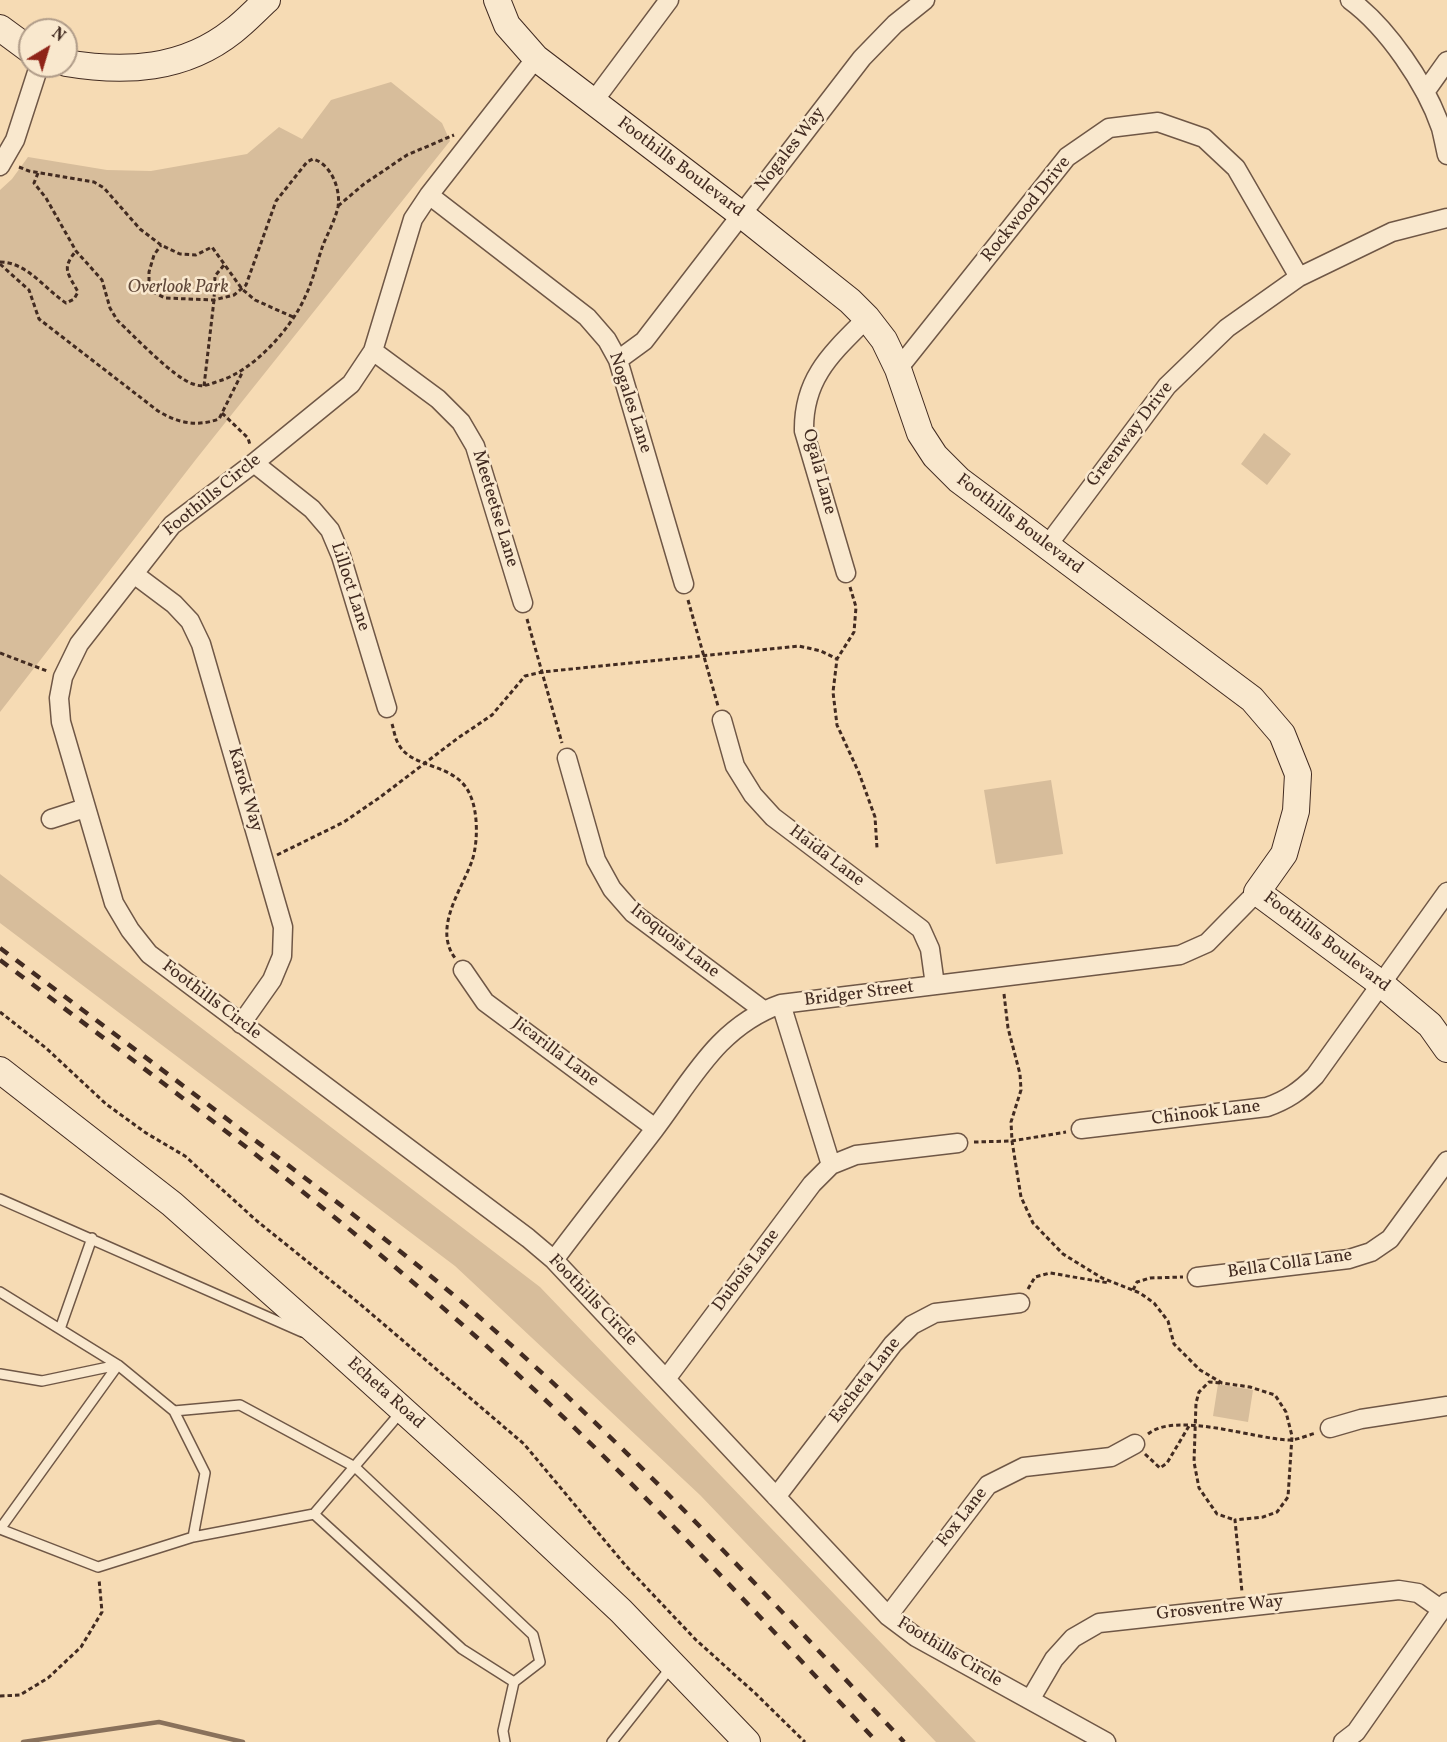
<!DOCTYPE html>
<style>
body{margin:0}
#map{position:relative;width:1447px;height:1742px;overflow:hidden;background:#f6dbb4;font-family:Vollkorn,serif}
canvas{display:block}
.north{position:absolute;left:18px;top:18px;width:60px;height:60px;box-sizing:border-box;background:#f9e8ce;border:2px solid #b09c89;border-radius:50%;rotate:38deg;font-size:16px;font-weight:700;line-height:24px;text-align:center;color:#422b21}
.north::after{content:'';display:block;margin:auto;width:21px;height:27px;background:#8f2418;clip-path:polygon(50% 0,100% 100%,50% 72%,0 100%)}
</style>
<div id="map">
<canvas width="1447" height="1742"></canvas>
<div class="north">N</div>
</div>
<script>
const context = document.querySelector('canvas').getContext('2d');
context.lineJoin = 'round';
function fillPath(path, color) { context.fillStyle = color; context.fill(path, 'evenodd'); }
function trace(path, color, width, dash) { context.strokeStyle = color; context.lineWidth = width; context.lineCap = dash ? 'butt' : 'round'; context.setLineDash(dash || []); context.stroke(path); }
function label(font, color, halo, rows, align = 'center') {
  context.font = font + ' Vollkorn,serif'; context.lineWidth = 5; context.setLineDash([]); context.textBaseline = 'middle'; context.strokeStyle = halo; context.fillStyle = color; for (const [text, x, y, turn = 0] of rows) {
    context.save(); context.translate(x, y); context.rotate((+turn || 0) * Math.PI / 180); context.textAlign = isNaN(turn) ? turn : align; if (halo) context.strokeText(text, 0, 0); context.fillText(text, 0, 0); context.restore();
  }
}
fillPath(new Path2D(`
 M391 82 442 123 450 141 197 458 0 712V190L12 179 28 157 107 170 151 171 247 154 279 127 302 139 331 100Z
 M1264 433 1291 454 1267 485 1241 464Z
 M1051 780 1063 854 996 864 984 790Z
 M0 874 540 1287 976 1742H936L700 1495 455 1266 0 923Z
 M1218 1384 1253 1390 1248 1422 1213 1416Z`), '#d7bd9b');
trace(new Path2D(`
 M23 1742 159 1722 243 1742`), '#89715b', 4.5);
const lane = new Path2D(`
 M0 1199 302 1332
 M0 1292 118 1365 174 1411 240 1405 355 1467 533 1635 540 1662 514 1682 462 1649 314 1514
 M60 1329 92 1238
 M118 1365 0 1529 98 1567 193 1537 314 1514 401 1412
 M0 1374 42 1381 118 1365
 M174 1411 205 1473 193 1537
 M505 1742 503 1731 514 1682
 M612 1742 672 1666`);
const street = new Path2D(`
 M1350 0C1387 27 1426 84 1441 128 1443 136 1445 146 1447 155
 M536 58 429 195 413 219 373 351 351 384 254 463 172 525 79 644 63 677 59 698 61 722 114 903 130 930 149 954 528 1238 554 1260 888 1616 916 1637 1106 1742
 M1425 92 1447 61
 M593 102 669 0
 M0 166 15 140 39 66
 M429 195 587 317 607 340 618 360 684 584
 M373 351 438 399 461 422 475 446 523 603
 M618 360 644 341 862 58 895 24 925 0
 M898 369 1067 157 1109 128 1158 122 1204 138 1236 168 1299 277
 M254 463 312 509 330 530 341 556 387 708
 M1047 546 1167 386 1227 328 1299 277 1392 232 1447 218
 M846 573 804 431C803 378 832 353 867 318
 M134 574 174 604 190 621 201 644 283 927 282 956 272 980 241 1024
 M722 720 735 766 753 795 773 817 921 929 930 949 935 985
 M567 758 596 860 612 889 633 913 763 1010
 M51 819 85 808
 M463 970 485 1002 655 1128
 M781 1004 831 1165
 M1081 1129 1267 1107C1287 1100 1300 1091 1315 1076L1447 892
 M554 1260C587 1216 621 1173 654 1130 692 1080 718 1026 781 1004L1180 955 1207 943 1257 892
 M1197 1277 1349 1259 1371 1252 1390 1239 1447 1161
 M666 1379 812 1184 831 1165 856 1155 958 1143
 M1330 1428 1361 1419 1447 1406
 M776 1497 893 1344 912 1325 935 1313 1020 1303
 M888 1616 988 1485 1024 1467 1111 1457 1135 1444
 M1030 1700 1054 1659 1073 1638 1099 1623 1399 1590 1418 1593 1442 1610
 M1343 1742 1356 1732 1447 1602`);
const secondary = new Path2D(`
 M497 0 507 25 536 58 742 215 850 301 867 318 884 340 898 369 920 433 935 456 959 480 1252 699 1282 734 1298 774 1296 811 1284 854 1257 892 1380 983 1430 1025 1447 1049
 M0 28 30 50
 M66 63C125 73 184 70 233 31 245 22 256 10 267 0
 M0 1070 172 1204 331 1345 509 1506 621 1611 747 1742`);
trace(lane, '#6f5746', 12);
trace(street, '#6f5746', 21);
trace(secondary, '#422b21', 28);
trace(new Path2D(`
 M19 167 29 171 94 182 104 188 140 229 161 245 180 254 196 255 212 247 242 289 255 300 293 317
 M38 173 34 183 46 198 76 251 102 280 110 308 117 320C134 336 174 378 193 384 203 388 210 384 219 381 253 371 291 329 305 297 313 281 317 262 323 245 328 233 335 220 338 207 341 189 331 164 313 159L307 162 276 201 246 285 234 295 214 300 165 298 155 293 149 284V272L154 255 161 245
 M338 206 364 184 407 155 454 135
 M0 262C27 262 46 290 66 303L74 299 78 292C68 273 61 269 76 251
 M0 264 29 290 39 319 158 411C178 423 196 427 219 419L243 371
 M204 386 214 300 215 276 224 265
 M222 413 248 438 250 445
 M850 587 856 607 854 632 837 659 833 692 837 725 859 773 875 817 877 848
 M688 600 718 706
 M527 619 562 743
 M0 653 47 671
 M392 724C394 730 395 739 399 745 413 770 458 762 471 797 478 814 478 843 472 861 461 891 433 928 455 958
 M277 855 344 822 379 798 458 738 492 715 525 676 542 672 799 646 821 651 837 659
 M1004 994 1008 1028 1020 1074 1021 1090 1011 1122 1012 1141 1021 1197 1033 1223 1063 1254 1102 1278 1140 1293 1154 1303 1168 1321 1174 1344 1200 1370 1222 1383 1250 1387 1275 1395 1286 1412 1292 1436 1288 1497 1277 1512 1263 1517 1235 1520 1242 1592
 M0 1012 46 1048 106 1104 146 1133 185 1156 257 1221 360 1304 524 1444 626 1566 696 1640 755 1693 805 1742
 M974 1142 1012 1141 1066 1132
 M1028 1289 1035 1277 1050 1273 1109 1283
 M1133 1290 1137 1282 1150 1278 1183 1277
 M1220 1383 1209 1382 1199 1392 1196 1403 1194 1462 1199 1488 1217 1514 1235 1520
 M1148 1434C1176 1411 1254 1439 1289 1440 1298 1440 1308 1435 1316 1433
 M1145 1454 1160 1468 1167 1463 1189 1426
 M0 1696 20 1695 48 1678 81 1647 102 1612 99 1579`), '#422b21', 3, [4.5, 3]);
trace(lane, '#f9e8ce', 9);
trace(street, '#f9e8ce', 18);
trace(secondary, '#f9e8ce', 26);
trace(new Path2D(`
 M0 948C84 1011 168 1074 252 1138 321 1190 391 1242 457 1298 618 1434 761 1589 904 1742
 M0 960C161 1081 322 1201 473 1334 616 1460 747 1603 877 1742`), '#422b21', 4.5, [10, 10]);
label('18px', '#422b21', '#f9e8ce', [
 ["Nogales Way",791,150,-52],
 ["Foothills Boulevard",680,168,37],
 ["Rockwood Drive",1027,210,-51],
 ["Nogales Lane",629,403,72],
 ["Greenway Drive",1131,435,-52],
 ["Ogala Lane",818,472,75],
 ["Foothills Circle",213,496,-39],
 ["Meeteetse Lane",494,509,73],
 ["Foothills Boulevard",1019,525,37],
 ["Lilloct Lane",349,587,72],
 ["Karok Way",244,790,74],
 ["Haida Lane",826,857,37],
 ["Iroquois Lane",674,942,38],
 ["Foothills Boulevard",1326,943,37],
 ["Bridger Street",859,995,-7],
 ["Foothills Circle",211,1001,37],
 ["Jicarilla Lane",555,1053,37],
 ["Chinook Lane",1206,1114,-7],
 ["Bella Colla Lane",1290,1265,-8],
 ["Dubois Lane",747,1271,-53],
 ["Foothills Circle",592,1301,46],
 ["Escheta Lane",866,1381,-52],
 ["Echeta Road",385,1394,42],
 ["Fox Lane",963,1518,-52],
 ["Grosventre Way",1220,1609,-6],
 ["Foothills Circle",949,1653,31]
]);
label('italic 18px', '#604839', '#f9e8ce', [
 ["Overlook Park",178,289]
]);
</script>
